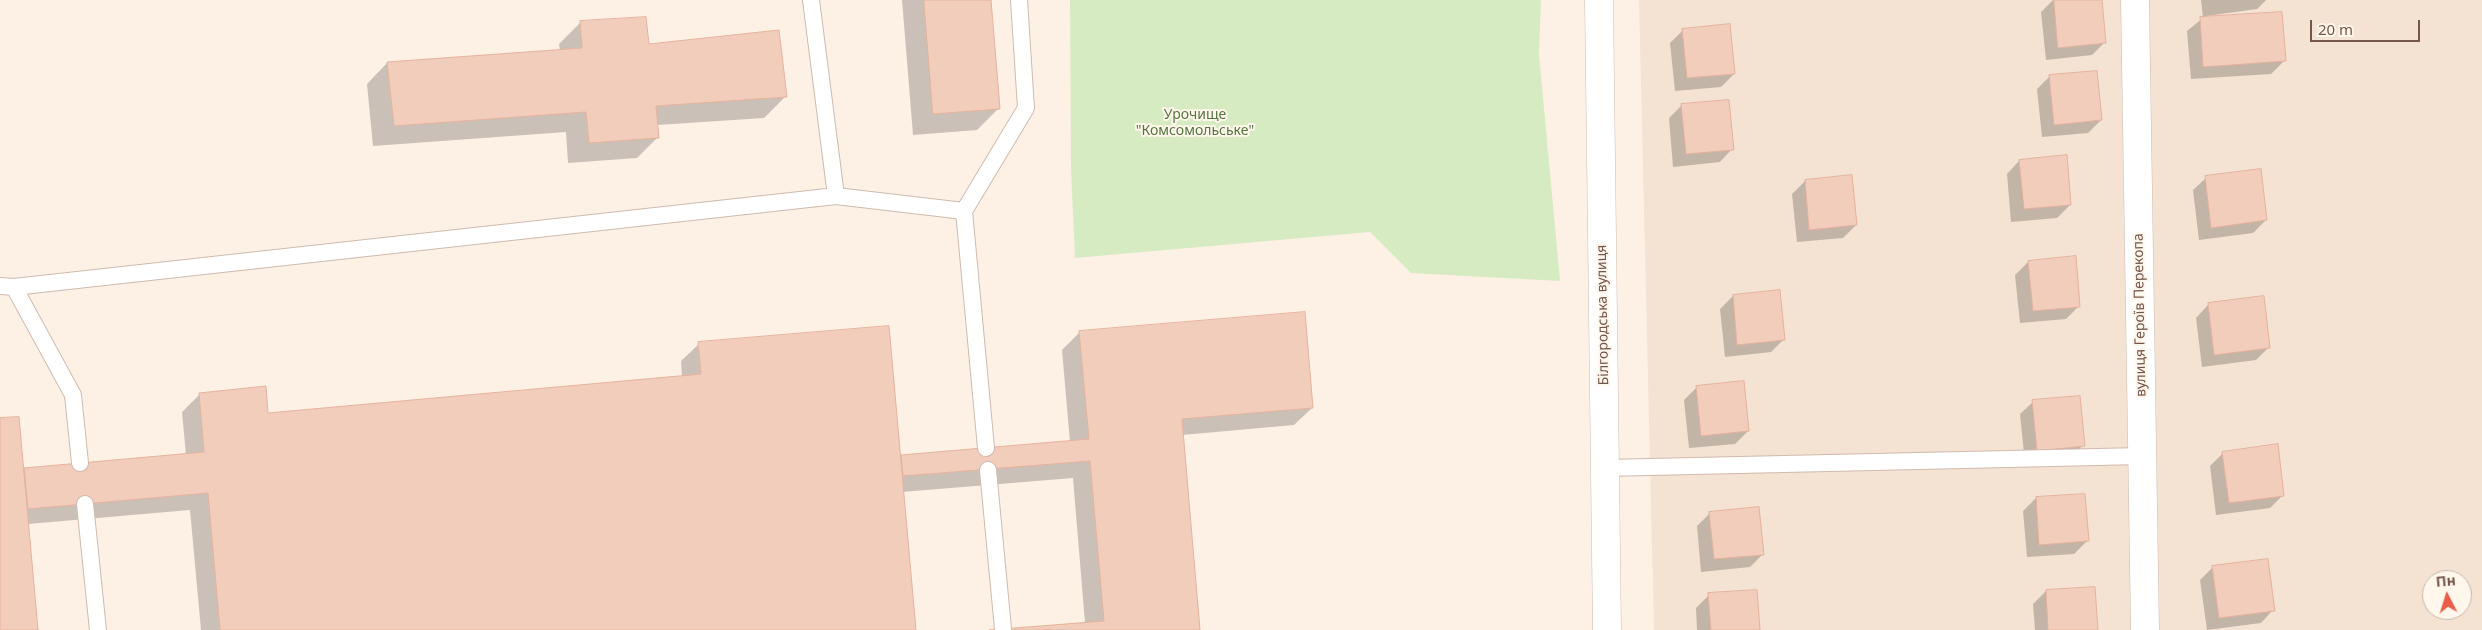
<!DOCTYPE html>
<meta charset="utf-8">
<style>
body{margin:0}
#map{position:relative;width:2482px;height:630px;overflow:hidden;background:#fdf1e5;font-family:"Noto Sans",sans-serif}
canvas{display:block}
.north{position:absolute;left:2422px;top:570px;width:50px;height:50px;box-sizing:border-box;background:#fff6ec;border:1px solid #c8b6ab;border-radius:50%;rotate:355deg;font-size:14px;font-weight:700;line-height:20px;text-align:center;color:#76554a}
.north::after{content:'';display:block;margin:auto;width:18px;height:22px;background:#e85e49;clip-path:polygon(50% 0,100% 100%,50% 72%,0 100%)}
.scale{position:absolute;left:2310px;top:20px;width:110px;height:22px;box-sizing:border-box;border:2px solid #76554a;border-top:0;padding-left:6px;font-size:15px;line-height:18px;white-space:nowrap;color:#76554a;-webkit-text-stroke:4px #fff6ec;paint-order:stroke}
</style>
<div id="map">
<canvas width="2482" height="630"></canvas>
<div class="north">Пн</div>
<div class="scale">20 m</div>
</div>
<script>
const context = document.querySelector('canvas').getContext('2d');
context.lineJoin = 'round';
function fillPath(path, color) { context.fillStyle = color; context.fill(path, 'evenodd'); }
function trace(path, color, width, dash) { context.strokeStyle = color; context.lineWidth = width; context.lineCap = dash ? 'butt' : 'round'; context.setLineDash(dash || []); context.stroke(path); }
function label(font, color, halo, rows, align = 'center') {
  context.font = font + ' "Noto Sans",sans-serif'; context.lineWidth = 4; context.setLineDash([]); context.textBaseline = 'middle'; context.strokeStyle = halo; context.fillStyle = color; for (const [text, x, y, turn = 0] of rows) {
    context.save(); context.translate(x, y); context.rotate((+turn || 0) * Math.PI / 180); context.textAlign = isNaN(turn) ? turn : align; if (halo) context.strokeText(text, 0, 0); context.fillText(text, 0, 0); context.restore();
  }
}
fillPath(new Path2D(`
 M1639 0H2482V630H1654ZM2432 580H2462V610H2432Z`), '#f4e2d3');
fillPath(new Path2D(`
 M1070 0H1541L1539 54 1560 281 1411 273 1370 232 1075 258 1071 170Z`), '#d7ebc3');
fillPath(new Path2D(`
 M902 0H990L998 109 977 130 913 135Z
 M2053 0H2101L2105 42 2092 55 2046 60 2041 12Z
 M2201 0H2266L2257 9 2206 16V18L2284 61 2271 74 2191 79 2187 31 2203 18Z
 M580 23 648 45 785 97 764 118 657 125 658 137 637 158 568 163 566 132 373 146 367 84 387 63 560 51 559 44Z
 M1683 30 1734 74 1721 87 1675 91 1670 43Z
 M2050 76 2101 120 2088 133 2042 137 2037 89Z
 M1682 105 1732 149 1720 162 1673 167 1669 118Z
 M2019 161 2070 205 2057 218 2011 222 2007 174Z
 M2206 178 2266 220 2253 233 2199 240 2193 190Z
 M1805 181 1856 225 1843 238 1797 242 1792 194Z
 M2028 262 2079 306 2066 319 2020 323 2015 275Z
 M1733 296 1784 339 1771 352 1725 357 1720 309Z
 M2208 305 2269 347 2256 360 2202 367 2196 318Z
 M1080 332 1312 408 1294 425 1182 435 1199 630 1085 623 1073 478 902 492 914 630H201L190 510 28 524 37 630H0V419L23 470 186 455 182 412 200 394 267 414 682 377 681 361 699 344 899 456 1070 442 1062 350Z
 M1697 387 1748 431 1735 444 1689 448 1684 400Z
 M2033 402 2083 445 2071 458 2025 463 2020 414Z
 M2223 453 2283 495 2270 508 2216 515 2210 466Z
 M2036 498 2087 541 2074 554 2027 557 2023 511Z
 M1710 513 1763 554 1750 567 1701 572 1697 526Z
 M2213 567 2273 610 2261 623 2207 630 2200 580Z
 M2094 588 2096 630H2035L2033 604 2046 591Z
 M1709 595 1759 630H1697L1696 608Z`), '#0003');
const building = new Path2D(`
 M924 0H991L1000 109 933 114Z
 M2054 0H2102L2106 43 2058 48Z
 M2282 12 2286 61 2203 67 2200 17Z
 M646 17 649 44 779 30 787 97 656 106 659 138 589 143 586 112 394 126 387 62 582 48 580 21Z
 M1730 24 1735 74 1687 78 1682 29Z
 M2097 71 2102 120 2054 125 2049 75Z
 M1729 100 1734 150 1686 154 1681 104Z
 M2067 155 2071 205 2024 209 2019 160Z
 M2261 169 2267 220 2211 228 2205 176Z
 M1852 175 1857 225 1809 230 1805 180Z
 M2076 256 2080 307 2033 311 2028 261Z
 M1780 290 1785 340 1737 345 1733 295Z
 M2264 296 2270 348 2214 355 2208 303Z
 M1305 312 1313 408 1182 419 1200 630H989L1104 621 1090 461 903 476 901 455 1089 439 1079 331Z
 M889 326 916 630H220L208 493 28 509 24 468 204 452 199 393 266 386 268 413 701 374 698 342Z
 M1744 381 1749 431 1701 436 1696 386Z
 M2080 396 2085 446 2037 451 2032 400Z
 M19 417 38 630H0V418Z
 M2278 444 2284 496 2229 503 2222 452Z
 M2085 494 2089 541 2039 545 2036 497Z
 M1759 507 1764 555 1714 559 1709 512Z
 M2268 559 2275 611 2219 618 2212 566Z
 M2095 587 2098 630H2048L2046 590Z
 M1757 590 1760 630H1711L1708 593Z`);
fillPath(building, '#f2cdbc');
trace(building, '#e5b29c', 1);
const service = new Path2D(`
 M811 0 836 196
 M964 211 1026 108 1019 0
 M0 286 14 287 836 196 964 211 986 448
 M14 287 73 395 80 463
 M1605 468 2142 456
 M988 470 1003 629
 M85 504 98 630`);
const minor = new Path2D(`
 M1599 0 1607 630
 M2135 0 2145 630`);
trace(service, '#d0baae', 18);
trace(minor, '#d0baae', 29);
trace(service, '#fff', 16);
trace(minor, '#fff', 28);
label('14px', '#54763f', '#fff6ec', [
 ["Урочище",1195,115],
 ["\"Комсомольське\"",1195,131]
]);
label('14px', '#76554a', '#fff6ec', [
 ["Білгородська вулиця",1603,315,-91],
 ["вулиця Героїв Перекопа",2140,315,-91]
]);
</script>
